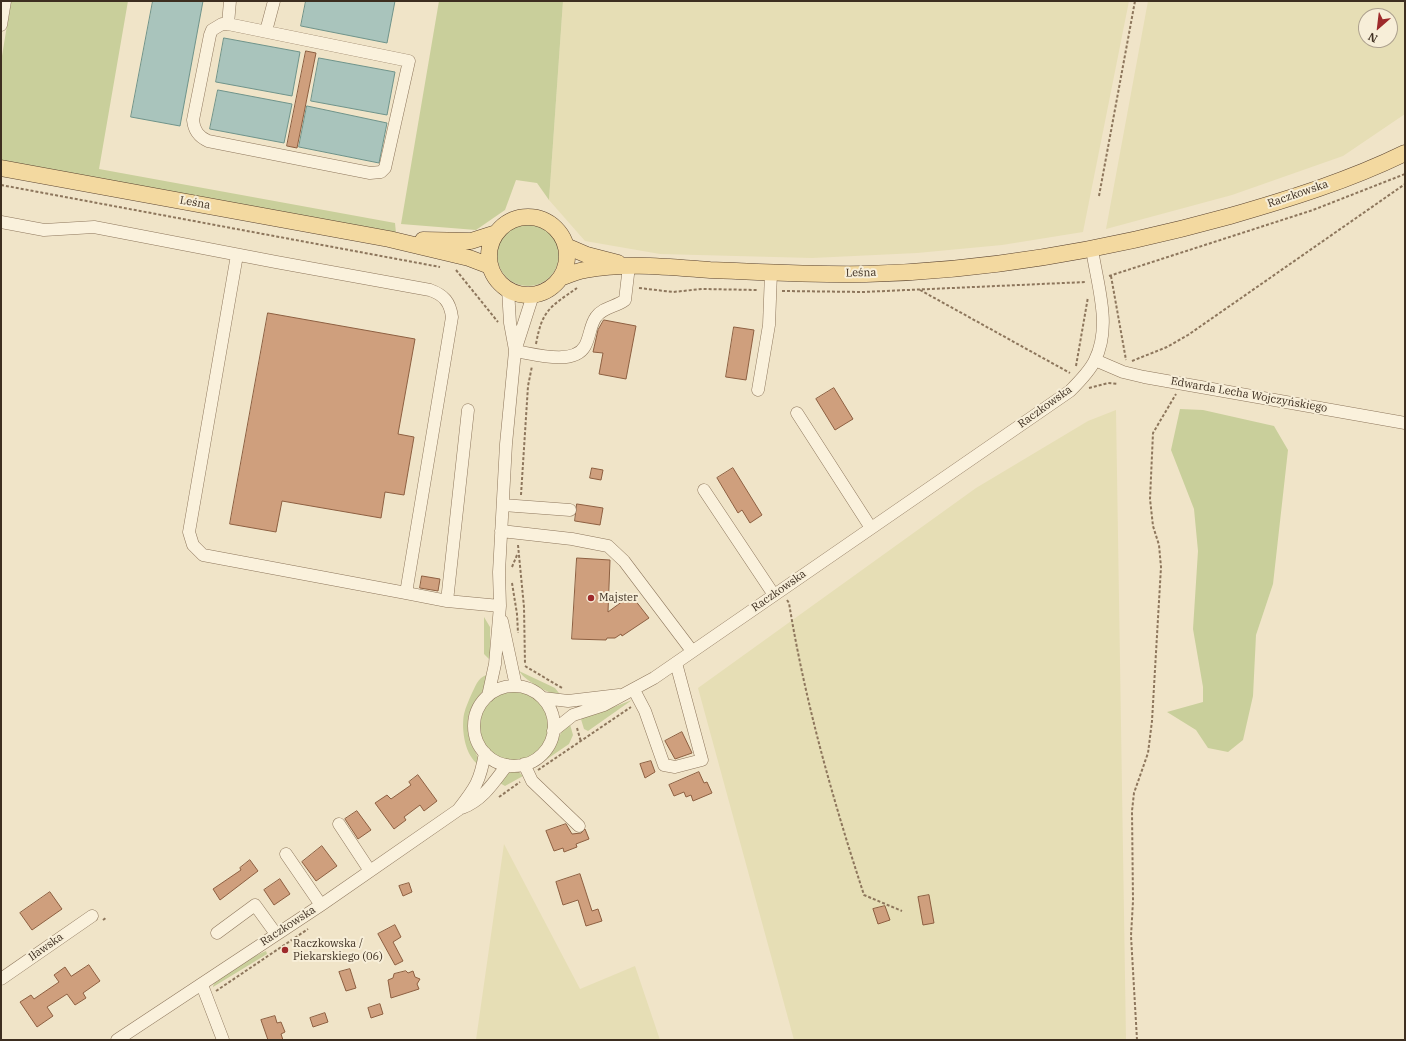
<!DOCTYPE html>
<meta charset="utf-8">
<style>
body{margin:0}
#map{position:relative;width:1406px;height:1041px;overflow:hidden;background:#f0e4c8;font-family:"IBM Plex Serif",serif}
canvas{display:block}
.frame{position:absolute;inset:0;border:2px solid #3d2e20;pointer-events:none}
.north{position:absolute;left:1358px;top:8px;width:40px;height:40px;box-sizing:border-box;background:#f7eed8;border:1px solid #ada18e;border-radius:50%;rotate:208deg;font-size:11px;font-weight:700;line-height:16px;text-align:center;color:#3d2e20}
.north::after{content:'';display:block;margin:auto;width:14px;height:18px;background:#9e2a2b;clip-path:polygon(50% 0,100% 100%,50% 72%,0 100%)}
</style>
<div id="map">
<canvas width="1406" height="1041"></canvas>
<div class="frame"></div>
<div class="north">N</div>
</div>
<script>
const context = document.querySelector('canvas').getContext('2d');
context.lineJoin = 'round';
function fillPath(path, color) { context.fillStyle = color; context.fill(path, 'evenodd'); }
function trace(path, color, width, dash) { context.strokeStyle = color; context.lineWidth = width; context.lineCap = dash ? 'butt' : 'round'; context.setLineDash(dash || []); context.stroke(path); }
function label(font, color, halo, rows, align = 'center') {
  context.font = font + ' "IBM Plex Serif",serif'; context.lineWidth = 4; context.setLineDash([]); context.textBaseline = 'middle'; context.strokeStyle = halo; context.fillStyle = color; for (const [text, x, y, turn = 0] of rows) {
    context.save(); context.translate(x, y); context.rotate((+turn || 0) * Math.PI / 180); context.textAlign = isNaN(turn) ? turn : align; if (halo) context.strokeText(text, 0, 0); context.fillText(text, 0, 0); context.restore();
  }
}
fillPath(new Path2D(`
 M563 1H1129L1083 232 1002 245 917 253 812 258 660 254 585 241 549 200Z
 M1148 1H1405V114L1343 156 1232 195 1106 229ZM1366 16H1390V40H1366Z
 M1116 410 1126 1040H794L698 688 976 488 1088 421Z
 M504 844 580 989 635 966 660 1040H476Z`), '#e6deb5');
fillPath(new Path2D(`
 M11 1H128L99 169 395 223 396 233 1 161V62Z
 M439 1H563L549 200 537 183 516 180 505 210 476 230 401 224Z
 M497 255a31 31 0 1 1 62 0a31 31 0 1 1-62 0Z
 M1180 409 1203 410 1274 426 1288 450 1273 584 1256 635 1253 696 1243 740 1228 752 1208 748 1196 730 1167 712 1203 702V687L1193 629 1198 551 1194 509 1171 450Z
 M484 617 490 627V660L484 654Z
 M519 671 555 688 562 697C550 694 526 682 519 671Z
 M490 674C488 679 486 687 483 691 471 705 465 717 469 736 471 747 479 754 479 765 465 756 461 730 464 714 466 706 469 700 472 693 477 683 479 676 490 674Z
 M474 726a40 40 0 1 1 80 0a40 40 0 1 1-80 0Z
 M632 700 588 731 584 729 580 716 606 710Z
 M569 721 573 735 569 744 531 770V768C555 754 554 741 569 721Z
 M514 771H518L523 776 505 786 498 782 507 774Z
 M266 951 267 954 213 987C213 975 255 956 266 951Z`), '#c9cf9b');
const water = new Path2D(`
 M153 1H203L180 126 131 117Z
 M306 1H395L387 43 301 26Z
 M224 38 300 52 292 96 216 82Z
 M319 58 395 72 387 115 311 101Z
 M218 90 292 104 284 143 210 129Z
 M307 106 387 123 379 163 299 147Z`);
fillPath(water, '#a9c4bc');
trace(water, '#6f938a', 1);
const building = new Path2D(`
 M306 51 316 53 297 148 287 146Z
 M268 313 415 339 398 434 414 437 404 495 385 492 381 518 282 501 276 532 230 524Z
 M604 320 636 326 626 379 599 374 603 353 593 352 598 330Z
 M734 327 754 330 746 380 726 377Z
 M834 388 853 419 835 430 816 399Z
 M592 468 603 470 601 480 590 478Z
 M733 468 762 515 750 523 742 510 738 513 717 478Z
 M577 504 603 508 600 525 575 521Z
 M577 558 610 560 608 612 631 595 649 618 622 636 621 634 615 638H607L606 640 572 639Z
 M422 576 440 579 438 591 420 588Z
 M682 732 692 753 675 759 665 741Z
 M651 761 655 772 645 778 640 764Z
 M699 772 704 783 707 782 712 793 693 801 691 795 686 797 684 792 674 796 669 785Z
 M418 775 437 801 424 811 420 805 404 817 406 820 394 829 375 803 387 795 391 799 411 785 409 782Z
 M357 811 371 830 358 839 345 819Z
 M566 824 572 834 581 833 585 829 589 839 576 844 577 847 564 852 563 848 554 851 546 831Z
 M322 846 337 866 316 881 302 862Z
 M250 860 258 871 220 900 213 889 241 870 240 868Z
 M580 874 592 911 598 909 602 921 586 926 578 900 563 905 556 882Z
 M280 879 290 894 274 905 264 890Z
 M409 883 412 892 403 896 399 886Z
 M50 892 62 909 32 930 20 913Z
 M929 895 934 923 923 925 918 897Z
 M885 906 890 920 878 924 873 909Z
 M395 925 401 937 393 942 403 961 395 965 378 934Z
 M89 965 100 981 83 993 86 998 75 1005 67 994 47 1007 53 1016 37 1027 20 1002 31 995 34 999 59 982 54 975 65 967 71 976Z
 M350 969 356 988 346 991 339 972Z
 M406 971 408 973 413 971 415 977 420 979 417 984 419 989 391 998 388 980 393 978 394 974Z
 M380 1004 383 1014 371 1018 368 1008Z
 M325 1013 328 1022 313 1027 310 1018Z
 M275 1016 277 1023 281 1022 285 1032 281 1034 283 1040H268L261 1020Z`);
fillPath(building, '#cf9f7d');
trace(building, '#8d5f41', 1);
const minor = new Path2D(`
 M222 24H228L409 61 385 168 381 172 370 173 208 141C199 137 194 131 193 120L210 35 212 30Z
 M228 24 230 1
 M1 25 5 1
 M266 31 274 1
 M1 222 44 230 94 227 276 262 430 290C444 295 450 302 452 317L406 593 203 555 193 545 189 532 237 255
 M508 289 510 323 515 350
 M515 351C534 354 574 366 585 346 590 337 590 325 596 317 603 307 616 307 625 300L629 266
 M1095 360 1123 372 1144 377 1405 423
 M758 390 769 325 771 273
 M797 413 871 528
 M704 490 774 595
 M503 505 570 510
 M501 531 572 539 608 546 624 561 692 651
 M406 593 447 601 468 410
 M447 601 500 606
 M502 621 516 686
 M474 726a40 40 0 1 1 80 0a40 40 0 1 1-80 0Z
 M634 690 645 711 664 765 675 767 702 760 676 663
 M488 696 495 664 500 606 499 572 506 444 515 351 533 295
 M543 698 568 701 619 695
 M553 731 573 715 604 705 654 678 1070 391C1079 382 1090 371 1095 360 1112 326 1097 284 1092 249
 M524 764 532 781 579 826
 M462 808C483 800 494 782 507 765
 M339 824 370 871
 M286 854 321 905
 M217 933 255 905 276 934
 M1 979 92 916
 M202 985 223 1040
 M117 1040 321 905 458 810C476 787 480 781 485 753`);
const major = new Path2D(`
 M1 168 389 239 469 258 490 266
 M489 256a39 39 0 1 1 78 0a39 39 0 1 1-78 0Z
 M423 240 471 241 496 233
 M566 246 587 255 618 263
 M560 278C568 275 577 271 585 270 626 262 669 267 710 270 762 272 814 275 866 274 990 271 1111 249 1230 216 1289 199 1350 180 1405 153`);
trace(minor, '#8d765c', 13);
trace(major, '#5b4430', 17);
trace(new Path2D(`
 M1 185 440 267
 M1099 196 1135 1
 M456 270 498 322
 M1109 276 1313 210 1405 174
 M1111 276 1126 360
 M639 288 673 292 702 289 758 290
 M920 290 1070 373
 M782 291 863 292 1086 282
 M536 344C542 310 550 307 577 288
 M1132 361 1167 347 1188 335 1405 184
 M1076 366 1088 297
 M1089 388 1108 383 1118 384
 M521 495 528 386 532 366
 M518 545 524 607 525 664
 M512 567 517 555
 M512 583 517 614 518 633
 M787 600 789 603C805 702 833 800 864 895L902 911
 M525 666 562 688
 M577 728 581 742
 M538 770 631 707
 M499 797 520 782
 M103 920 107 917
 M216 991 308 929
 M1137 1040 1131 936 1133 901 1132 811 1134 793 1148 753 1152 721 1161 567 1159 545 1153 526 1150 499 1153 433 1176 394`), '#8d765c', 2, [3, 2]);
trace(minor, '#faf1dc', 12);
trace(major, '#f3d9a0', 16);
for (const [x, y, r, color] of [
 [591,598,4,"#9e2a2b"],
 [285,950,4,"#9e2a2b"]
]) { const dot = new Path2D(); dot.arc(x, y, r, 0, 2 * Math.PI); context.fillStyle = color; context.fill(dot); trace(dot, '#f7eed8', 1.5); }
label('11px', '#3d2e20', '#f7eed8', [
 ["Raczkowska",1298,194,-19],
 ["Leśna",195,203,10],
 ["Leśna",861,273,-1],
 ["Edwarda Lecha Wojczyńskiego",1249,395,10],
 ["Raczkowska",1045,407,-36],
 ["Raczkowska",779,591,-35],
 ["Raczkowska",288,926,-33],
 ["Iławska",46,947,-35]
]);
label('11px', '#3d2e20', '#f7eed8', [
 ["Majster",599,598],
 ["Raczkowska /",293,944],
 ["Piekarskiego (06)",293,957]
], 'left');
</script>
